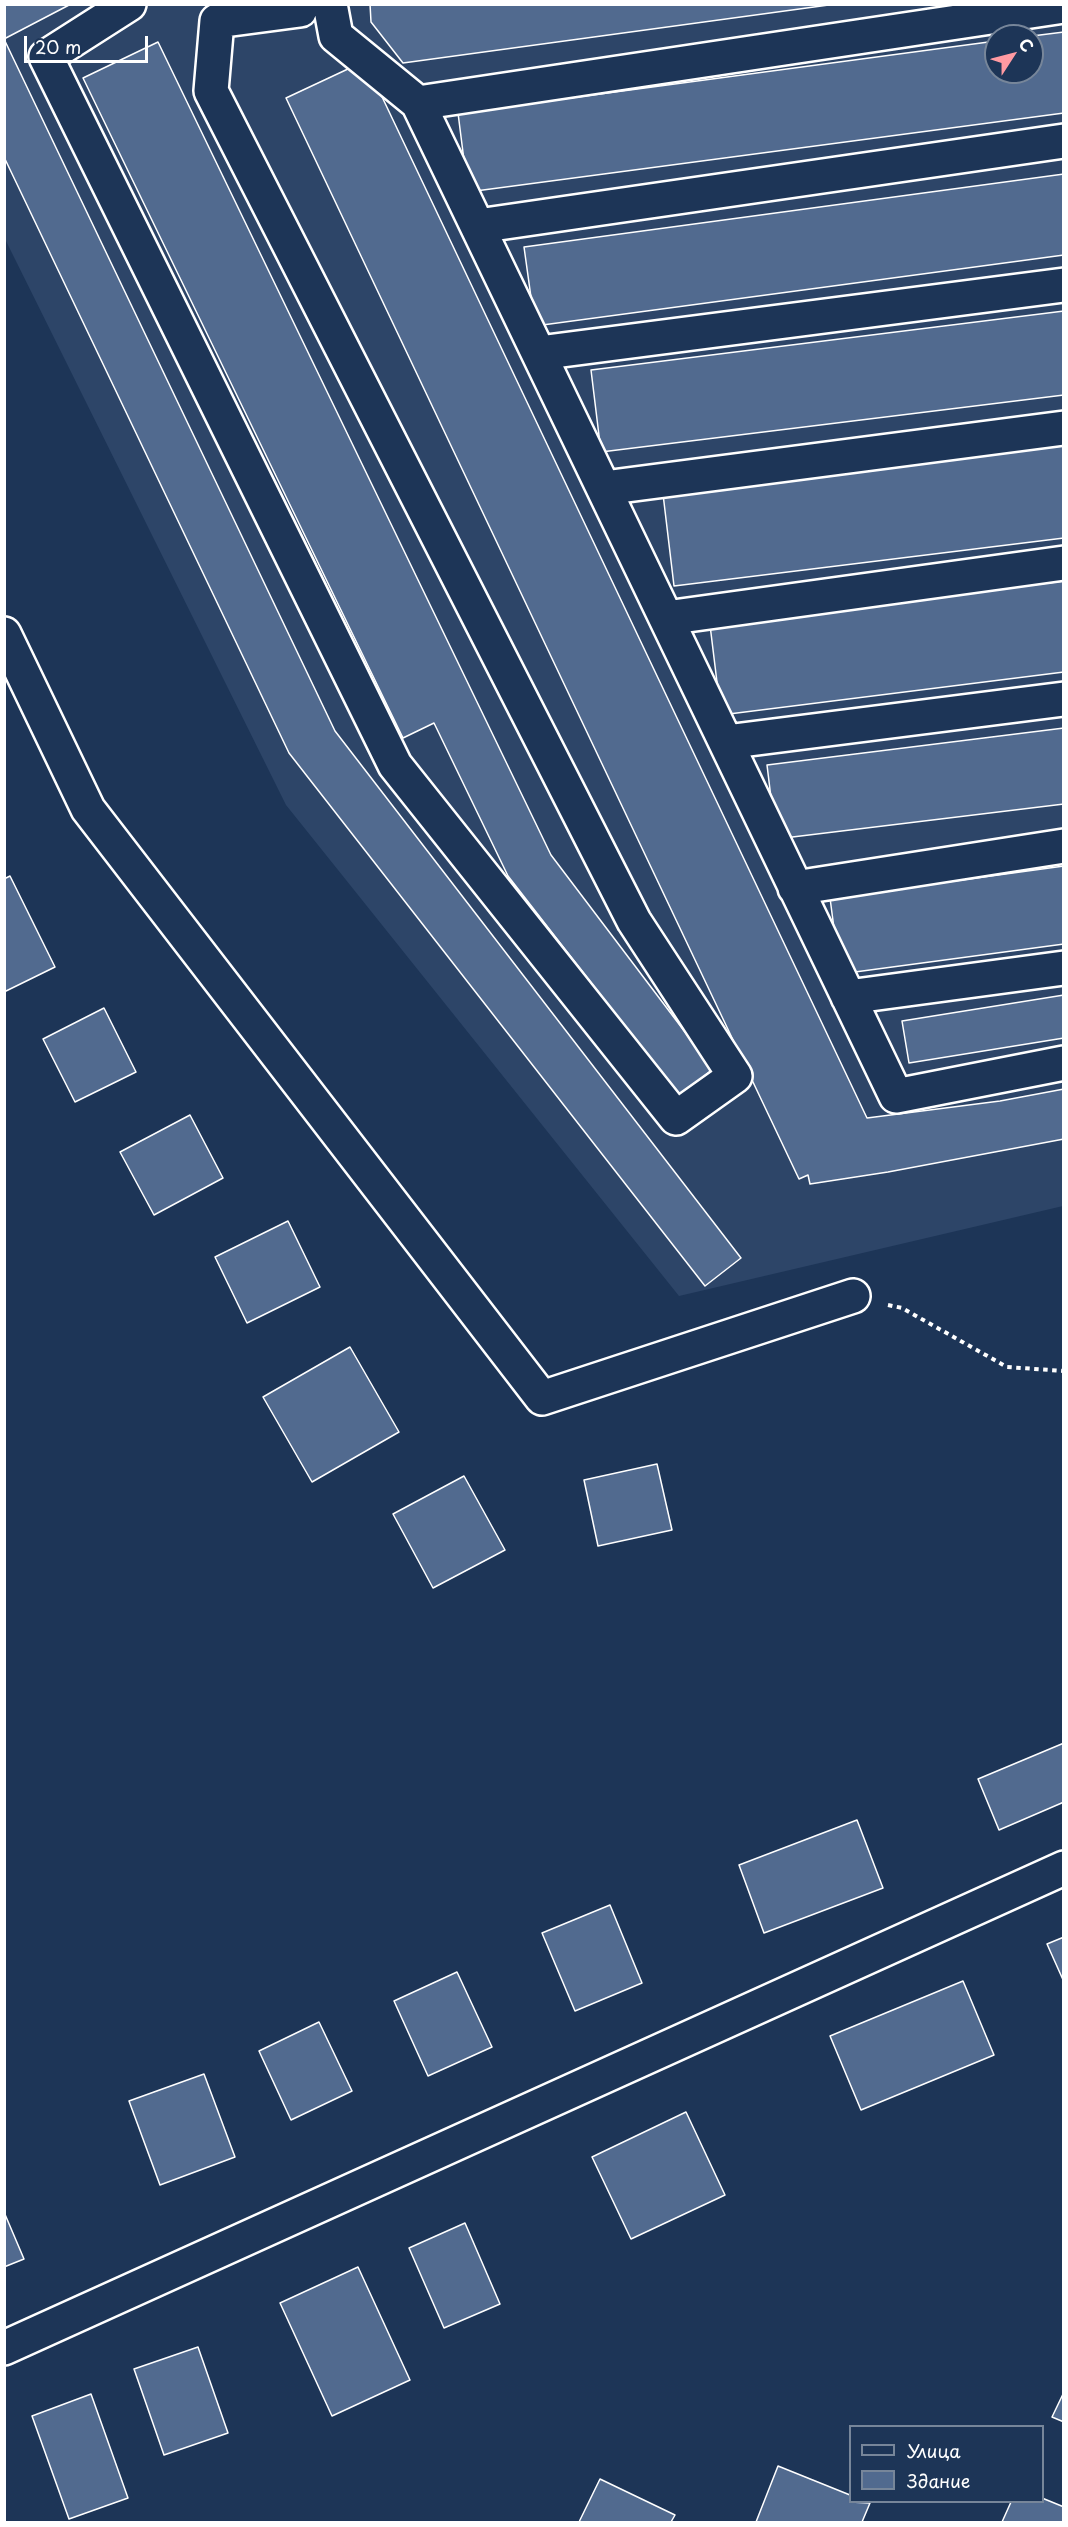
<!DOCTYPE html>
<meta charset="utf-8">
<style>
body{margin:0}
#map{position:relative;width:1068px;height:2527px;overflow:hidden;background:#1d3557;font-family:"Playpen Sans",sans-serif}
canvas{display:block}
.frame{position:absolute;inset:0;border:6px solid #fff;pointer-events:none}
.legend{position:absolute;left:849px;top:2425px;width:195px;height:78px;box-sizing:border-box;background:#1d3557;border:2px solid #77869a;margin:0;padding:8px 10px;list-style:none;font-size:18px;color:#fff}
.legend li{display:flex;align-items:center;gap:12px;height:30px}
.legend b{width:30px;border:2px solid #77869a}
.north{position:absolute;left:984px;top:24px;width:60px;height:60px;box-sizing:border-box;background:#1d3557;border:2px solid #77869a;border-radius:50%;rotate:54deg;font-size:16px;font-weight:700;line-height:24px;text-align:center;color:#fff}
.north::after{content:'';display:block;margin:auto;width:21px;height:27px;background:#ff9aa2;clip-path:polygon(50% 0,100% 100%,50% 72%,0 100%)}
.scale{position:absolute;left:24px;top:36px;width:124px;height:27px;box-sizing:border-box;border:3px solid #fff;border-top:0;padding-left:8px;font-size:18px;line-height:21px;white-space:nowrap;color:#fff;-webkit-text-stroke:4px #1d3557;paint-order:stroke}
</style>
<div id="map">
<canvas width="1068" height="2527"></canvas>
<div class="frame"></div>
<ul class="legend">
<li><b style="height:8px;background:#1d3557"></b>Улица</li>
<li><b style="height:16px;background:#516a8f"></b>Здание</li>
</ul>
<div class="north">С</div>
<div class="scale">20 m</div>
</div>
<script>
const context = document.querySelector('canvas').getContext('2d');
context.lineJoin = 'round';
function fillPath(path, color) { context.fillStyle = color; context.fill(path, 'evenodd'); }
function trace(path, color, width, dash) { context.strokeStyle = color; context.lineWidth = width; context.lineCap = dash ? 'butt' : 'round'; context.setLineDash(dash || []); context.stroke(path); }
fillPath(new Path2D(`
 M5 5H1063V1206L679 1296 286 805 5 239ZM996 36H1032V72H996Z`), '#2d4568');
const building = new Path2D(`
 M4 4H71L4 39Z
 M370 4H836L403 63 371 22Z
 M1064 32V113L468 192 458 113 996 41V72H1032V36Z
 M4 39 335 731 741 1258 705 1286 289 753 4 157Z
 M158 42 551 855 713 1069 679 1096 508 876 434 723 403 738 83 78Z
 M365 61 867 1118 1000 1101 1064 1089V1139L888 1172 810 1184 808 1175 799 1179 286 98Z
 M1064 174V255L535 326 524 247Z
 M1064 311V395L601 452 591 370Z
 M1064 444V538L674 586 663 494Z
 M1064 581V672L721 715 710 625Z
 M1064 728V804L776 839 767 765Z
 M1064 866V944L840 974 830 898Z
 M10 876 55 967 4 992V879Z
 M1064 995V1038L909 1063 902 1021Z
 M104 1008 136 1072 75 1102 43 1039Z
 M190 1115 223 1178 154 1215 120 1152Z
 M288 1221 320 1287 247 1323 215 1257Z
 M350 1347 399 1432 312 1482 263 1397Z
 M657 1464 672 1530 598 1546 584 1480Z
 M464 1476 505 1550 433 1588 393 1514Z
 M1064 1743V1802L999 1830 978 1779Z
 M857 1820 883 1888 764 1933 739 1865Z
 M610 1905 642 1983 575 2011 542 1933Z
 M1064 1937V1982L1047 1944Z
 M457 1972 492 2047 428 2076 394 2001Z
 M963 1981 994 2055 861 2110 830 2036Z
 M319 2022 352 2091 291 2120 259 2051Z
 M204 2074 235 2157 160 2185 129 2101Z
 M686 2112 725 2195 631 2239 592 2157Z
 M4 2212 24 2259 4 2267Z
 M465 2223 500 2304 444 2328 409 2248Z
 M358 2267 410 2380 332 2416 280 2303Z
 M198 2347 228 2433 164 2455 134 2369Z
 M1064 2392V2422L1052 2417Z
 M91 2394 128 2498 69 2519 32 2416Z
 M778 2466 850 2495V2502L870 2503 862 2522H756Z
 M600 2479 675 2515 671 2522H579Z
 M1042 2498 1064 2507V2522H1002L1011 2502H1042Z`);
fillPath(building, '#516a8f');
trace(building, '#fff', 1.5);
const minor = new Path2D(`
 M129 4 46 57 395 765 676 1118 735 1076 634 921 211 91 217 21 300 10 302 4
 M330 4 336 36 418 103
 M1064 6 418 103 896 1096 1064 1063
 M478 226 1064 141
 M539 353 1064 285
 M604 488 1064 428
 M666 618 1064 563
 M4 634 88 809 542 1398 853 1296
 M726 742 1064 699
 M795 888 1064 846
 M848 997 1064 968
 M4 2348 1064 1868`);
trace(minor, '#fff', 38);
trace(new Path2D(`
 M888 1305 902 1308 1007 1367 1064 1371`), '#fff', 4, [4.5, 4.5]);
trace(minor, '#1d3557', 33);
</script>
